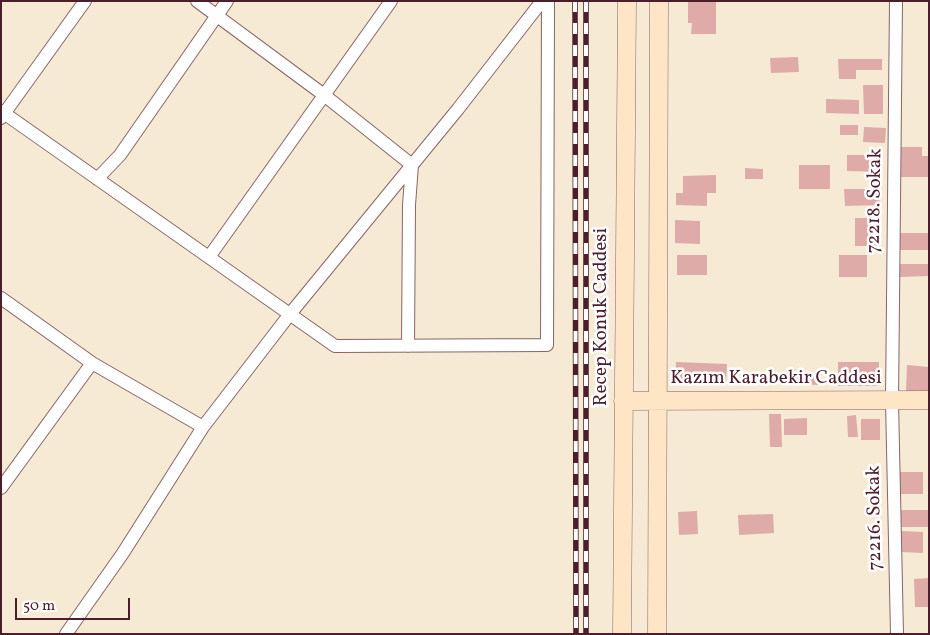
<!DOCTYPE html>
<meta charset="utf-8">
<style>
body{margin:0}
#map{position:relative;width:930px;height:635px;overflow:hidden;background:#f6ead5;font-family:Vollkorn,serif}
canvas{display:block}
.frame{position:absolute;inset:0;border:2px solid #4a1f2b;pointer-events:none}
.scale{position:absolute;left:15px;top:598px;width:115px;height:22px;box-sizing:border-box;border:2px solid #4a1f2b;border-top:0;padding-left:6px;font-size:15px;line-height:18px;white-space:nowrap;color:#4a1f2b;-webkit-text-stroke:4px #fff;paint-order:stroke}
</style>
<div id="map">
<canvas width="930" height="635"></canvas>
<div class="frame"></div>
<div class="scale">50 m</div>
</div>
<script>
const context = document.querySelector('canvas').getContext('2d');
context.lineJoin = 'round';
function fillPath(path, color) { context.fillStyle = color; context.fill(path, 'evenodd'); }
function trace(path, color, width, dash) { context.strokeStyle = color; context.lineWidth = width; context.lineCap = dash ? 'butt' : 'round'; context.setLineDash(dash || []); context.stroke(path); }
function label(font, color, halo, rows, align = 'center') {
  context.font = font + ' Vollkorn,serif'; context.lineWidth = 5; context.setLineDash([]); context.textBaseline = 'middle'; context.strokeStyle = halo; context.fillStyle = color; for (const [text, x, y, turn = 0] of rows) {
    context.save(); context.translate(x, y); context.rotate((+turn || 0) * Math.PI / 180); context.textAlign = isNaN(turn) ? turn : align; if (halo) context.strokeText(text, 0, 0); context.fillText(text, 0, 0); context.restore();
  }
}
fillPath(new Path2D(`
 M688 1H716V34H691L692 23H688Z
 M798 57 799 72 771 73 770 58Z
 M838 59H882V70H856V79H839Z
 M863 85H883V114H864Z
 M826 99 859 100V114L826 113Z
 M840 125H858V135H840Z
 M864 127 886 128 885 143 863 142Z
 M900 147H922V156H929V177H900Z
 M847 155H882L881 172 847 171Z
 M799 165H830V189H799Z
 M745 168 763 169V179H745Z
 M716 175V193H707V206L676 205V193H683V176Z
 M844 189H879L880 205 845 206Z
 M855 218H879V246H855Z
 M675 220 700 221V244L675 243Z
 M899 233H929V250H899Z
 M677 255H707V275H677Z
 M839 255H867V277H839Z
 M898 264H929V276L899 277Z
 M676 362 727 364 726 383 675 382Z
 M838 362H879V386H838Z
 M907 365 929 367V392L906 391Z
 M796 373 818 374V385L796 384Z
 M769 414H781L782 447H770Z
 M856 415 858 437H848L847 416Z
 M807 418V435H784V419Z
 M861 419H880V440H861Z
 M899 472H923V494H899Z
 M900 510H929V527H900Z
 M697 511 698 534 679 535 678 512Z
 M773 514 774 533 739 535 738 515Z
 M901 531 923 532V553L900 552Z
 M929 578V607H915L914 579Z`), '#deaba9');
const street = new Path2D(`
 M197 1 324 95 412 165 409 205 408 346
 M896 1 892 401 897 634
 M1 111 335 346 547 345 548 1
 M1 118 85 1
 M97 179 120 155 227 1
 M209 257 391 1
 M1 298 92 363 203 427
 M1 488 92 363
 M66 634 123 553 203 427 290 314 458 109 542 1`);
const secondary = new Path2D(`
 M623 401 929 400
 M622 634 627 1
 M657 634 659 1`);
trace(street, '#866666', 14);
trace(secondary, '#866666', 19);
trace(street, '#fff', 12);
trace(secondary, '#fee5c5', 18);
const rail = new Path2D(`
 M575 1 576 634
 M586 1V634`);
trace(rail, '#4a1f2b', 5.5);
trace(rail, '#fff', 4, [11]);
label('19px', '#4a1f2b', '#fff', [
 ["72218. Sokak",876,201,-89],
 ["Recep Konuk Caddesi",603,317,-90],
 ["Kazım Karabekir Caddesi",776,380],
 ["72216. Sokak",876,518,-91]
]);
</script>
